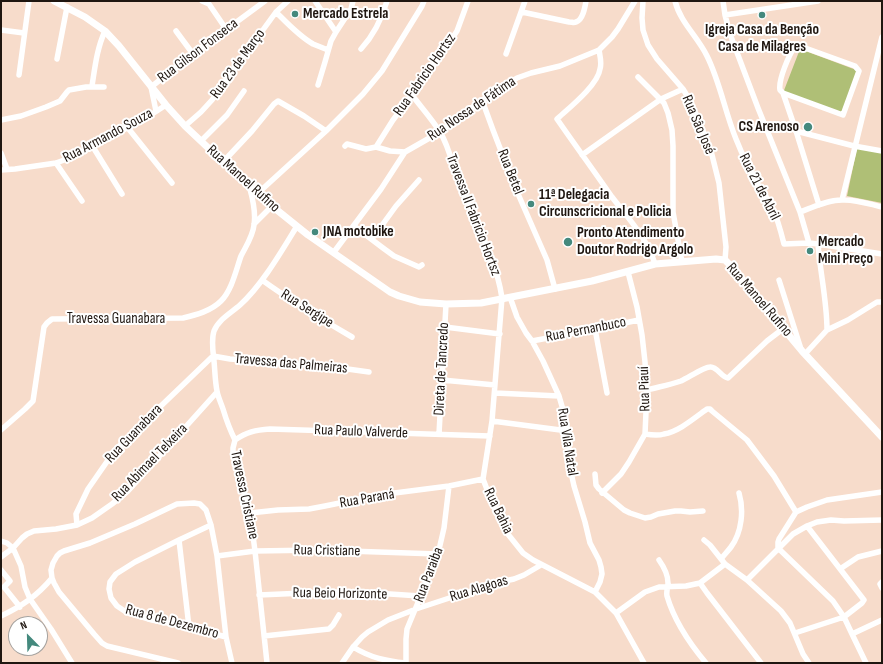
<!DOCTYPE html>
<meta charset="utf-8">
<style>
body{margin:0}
#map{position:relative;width:883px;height:664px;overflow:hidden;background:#f7dccb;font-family:"Sofia Sans Condensed",sans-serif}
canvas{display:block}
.frame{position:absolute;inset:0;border:2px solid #1f1610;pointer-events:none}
.north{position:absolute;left:8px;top:616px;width:40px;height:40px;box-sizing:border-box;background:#fff;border:1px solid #a5a29f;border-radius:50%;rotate:337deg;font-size:11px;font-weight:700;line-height:16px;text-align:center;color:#1f1610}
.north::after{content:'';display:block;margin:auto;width:14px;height:18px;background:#44897d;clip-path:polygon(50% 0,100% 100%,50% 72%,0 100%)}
</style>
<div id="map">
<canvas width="883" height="664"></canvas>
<div class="frame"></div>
<div class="north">N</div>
</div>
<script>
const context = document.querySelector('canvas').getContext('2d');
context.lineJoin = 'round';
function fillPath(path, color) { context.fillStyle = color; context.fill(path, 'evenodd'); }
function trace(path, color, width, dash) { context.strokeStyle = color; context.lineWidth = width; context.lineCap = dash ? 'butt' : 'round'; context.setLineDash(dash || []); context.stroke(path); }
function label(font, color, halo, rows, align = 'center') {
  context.font = font + ' "Sofia Sans Condensed",sans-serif'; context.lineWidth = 4; context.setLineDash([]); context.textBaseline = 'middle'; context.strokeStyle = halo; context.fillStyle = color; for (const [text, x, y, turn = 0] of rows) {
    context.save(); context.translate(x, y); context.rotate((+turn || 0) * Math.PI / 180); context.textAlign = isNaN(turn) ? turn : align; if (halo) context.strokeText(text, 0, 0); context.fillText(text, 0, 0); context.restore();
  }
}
fillPath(new Path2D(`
 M800 49 859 71 843 115 783 93Z
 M857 148 882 153V203L847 196Z`), '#afbf76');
trace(new Path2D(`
 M202 1 209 4 211 7 226 29
 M315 1 336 32
 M643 1 642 18 643 30 648 45 657 59 683 89 689 99 700 123 711 151 719 183 726 247 725 260
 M675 1C680 22 698 37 707 56 720 82 725 112 736 139 742 154 749 169 757 183 763 192 769 200 773 209 778 220 781 232 784 244L809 243 818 244 882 254
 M723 1 725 15 730 34 758 108 800 212 809 243
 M276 12C288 24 299 36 313 44 318 46 323 48 328 50
 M522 12 569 22C572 22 574 23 576 22 583 20 585 7 586 1
 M725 15 818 1
 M1 30 24 33
 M176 31 193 54
 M361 49C373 36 382 18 387 1
 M599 50C600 56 602 63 600 69 598 85 569 108 557 119 575 145 594 171 612 197 628 218 647 238 655 264
 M506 54 525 1
 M57 59 67 7
 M19 75 29 1
 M638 77 664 103 668 113 672 130 673 146V212L682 262
 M318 85 325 62 331 41 336 32 351 9 353 1
 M92 86C95 67 97 48 105 31
 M783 93 843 115 859 71 855 66 797 45 795 46C789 55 778 80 780 90L783 93 796 131 819 205
 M412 95C421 107 432 119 440 132 450 148 453 168 460 186 476 223 496 258 502 298L492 421 483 479 493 505 507 533 523 553 533 560 595 592 616 613 644 663
 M482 100 493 130 515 187 547 260 555 289
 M156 111 151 87 193 54 265 1
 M1 120 21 116 46 107 60 101 67 92 69 90 86 87H104
 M185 126 201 112 212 100 276 12 288 1
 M128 128 172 183
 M796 131 854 146 882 151
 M201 141 227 115 244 91
 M345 146 347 144 366 149 376 147 390 151 405 152
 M93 147 122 194
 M376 147 393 120 412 95 437 61 457 31 468 1
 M1 153 7 169
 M582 155 661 99 683 89
 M223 162 252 131 274 104 278 101 304 116 326 131
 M56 163 82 201
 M1 170 15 169 56 163 75 156 149 116 166 105
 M257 194 326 131 363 94 382 71 422 6 424 1
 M842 200C855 145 869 92 882 37
 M800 212C813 207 828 200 842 200 855 199 869 204 882 207
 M254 224 272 206
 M354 226 383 248 394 256 419 267 422 265
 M372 239 396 206 419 180
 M818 244C820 272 827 301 827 330
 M334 252 381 189 405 152 440 132 482 100 517 78 531 73 560 66 599 50 612 37 618 29 635 1
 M262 280C291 301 321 319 352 337
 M779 280 801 349
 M510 297 517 317 526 333 532 341 543 361 559 396 564 413 568 431 570 468 574 486 585 522 590 543 599 560 601 567 602 574 600 582 595 592
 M445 327 500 334
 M595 329 607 393
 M532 341 595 329 639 320
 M805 354 827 330 848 320 877 302H882
 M213 356 230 359 333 367 369 372
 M442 380 495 385
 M647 390C658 387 670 385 681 381 688 378 704 367 710 367 717 366 721 377 728 378L767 341 784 328
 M495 393 559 396
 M492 421 568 431
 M1 430 25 409 33 401 44 327 47 323 52 319 183 318C196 315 211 311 221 301 232 290 236 270 241 256 246 246 253 236 254 225 256 213 253 200 250 189
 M439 434 446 304
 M645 434C651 435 658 436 664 434 680 431 694 418 707 409H710L712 411 747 440 774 476 796 512 779 539 778 542V548L833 601 844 617 852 634 882 620
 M235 440C247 432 255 430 270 429L490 436
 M235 440C230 430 226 419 223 409 221 403 218 397 217 391 215 381 215 371 214 361 213 352 211 340 214 331 218 320 231 313 240 305 262 285 281 252 297 226
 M235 440 233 448V452L250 513 255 551 267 663
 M595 474 596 485 599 489 624 510 630 513 645 518 651 517 658 514 675 511H681L690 512 703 511
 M602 493 621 474 629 462 645 434 647 390 645 362 642 335 637 307 628 272
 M796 512 807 507 827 500 882 492
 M250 513 278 510 309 509 325 506 379 495 449 486 483 479
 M77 525 76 514 88 489 115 450 213 356
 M211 525 179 540 135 562 116 574 110 582 109 589 111 598 117 606 126 612 152 620 189 627 226 637
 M179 540 189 627
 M704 540 710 545 725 564 747 580 781 611 790 623 803 654 809 663
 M1 541 7 543 13 548 21 566 25 587 30 599 51 629 72 663
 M217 556 255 551 318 550 438 554
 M1 557 13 548 22 538 27 534 34 531 56 529 77 525 92 518 112 504 128 491 217 392
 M721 559C724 555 728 551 731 547 742 532 744 510 739 493
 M659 560C664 567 668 575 668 583 668 588 666 591 667 596 674 620 690 644 706 663
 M840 569 858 557 882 551
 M1 570 10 581 4 587 20 607
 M747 580 793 534 807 526 817 522 831 520 844 521 882 520
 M882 582 880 584 882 588
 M700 583 707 593 761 663
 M259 595 327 592H360L420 596
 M616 613 645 592 659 587 686 586 700 583 725 564
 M1 616C22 606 37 596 52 578
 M795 633 844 617 862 603 864 600 807 526
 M852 634 866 663
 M264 636 329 629 333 625 339 615
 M353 647C371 658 386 661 406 663
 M178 663 107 646 102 643 94 634 59 592 54 583 52 578 51 570 53 563 57 556 60 553 64 551 90 543 135 524 177 504 194 503 200 504 206 510 211 525 217 556 226 637 232 663
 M342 663 353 647 362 637 368 632 388 620 416 609 495 583 514 579 524 575 541 565
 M406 663V639L407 629 438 554 444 528 449 486`), '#fff', 5.5);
trace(new Path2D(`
 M54 1 85 17 105 31 119 46 166 105 185 126 257 194 308 235 390 292 399 296 420 302 446 304 481 303 592 281 655 264 716 259 725 260 731 266 802 351 882 437`), '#fff', 7);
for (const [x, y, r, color] of [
 [295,14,4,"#44897d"],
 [762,15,4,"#44897d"],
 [808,127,5,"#44897d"],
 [531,204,4,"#44897d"],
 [315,232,4,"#44897d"],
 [568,242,5,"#44897d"],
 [810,251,4,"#44897d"]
]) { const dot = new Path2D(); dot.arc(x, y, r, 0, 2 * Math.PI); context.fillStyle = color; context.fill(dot); trace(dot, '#fff', 1.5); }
label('bold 15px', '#1f1610', '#fff', [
 ["Mercado Estrela",303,14],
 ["Igreja Casa da Benção",762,30,"center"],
 ["Casa de Milagres",762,47,"center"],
 ["CS Arenoso",799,127,"right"],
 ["11ª Delegacia",539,195],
 ["Circunscricional e Policia",539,212],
 ["JNA motobike",323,232],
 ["Pronto Atendimento",577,233],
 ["Doutor Rodrigo Argolo",577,250],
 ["Mercado",818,242],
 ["Mini Preço",818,259]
], 'left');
label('15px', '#1f1610', '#fff', [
 ["Rua Gilson Fonseca",198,51,-37],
 ["Rua 23 de Março",238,64,-54],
 ["Rua Fabricio Hortsz",425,75,-55],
 ["Rua Nossa de Fátima",472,109,-34],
 ["Rua Sâo José",698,125,67],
 ["Rua Armando Souza",108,136,-28],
 ["Rua Betel",510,172,68],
 ["Rua Manoel Rufino",243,179,42],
 ["Rua 21 de Abril",759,187,63],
 ["Travessa II Fabricio Hortsz",473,215,69],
 ["Rua Manoel Rufino",759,300,49],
 ["Rua Sergipe",307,309,32],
 ["Travessa Guanabara",116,319],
 ["Rua Pernanbuco",586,330,-11],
 ["Travessa das Palmeiras",291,364,5],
 ["Direta de Tancredo",442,369,-87],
 ["Rua Piauí",645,389,-92],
 ["Rua Paulo Valverde",361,432,2],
 ["Rua Guanabara",134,434,-46],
 ["Rua Vila Natal",567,442,81],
 ["Rua Abimael Telxeira",150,463,-46],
 ["Travessa Cristiane",244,495,78],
 ["Rua Paraná",367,499,-10],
 ["Rua Bahia",498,511,64],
 ["Rua Cristiane",327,551,1],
 ["Rua Paraiba",429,575,-69],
 ["Rua Alagoas",479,589,-17],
 ["Rua Beio Horizonte",340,594,1],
 ["Rua 8 de Dezembro",172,622,15]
]);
</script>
